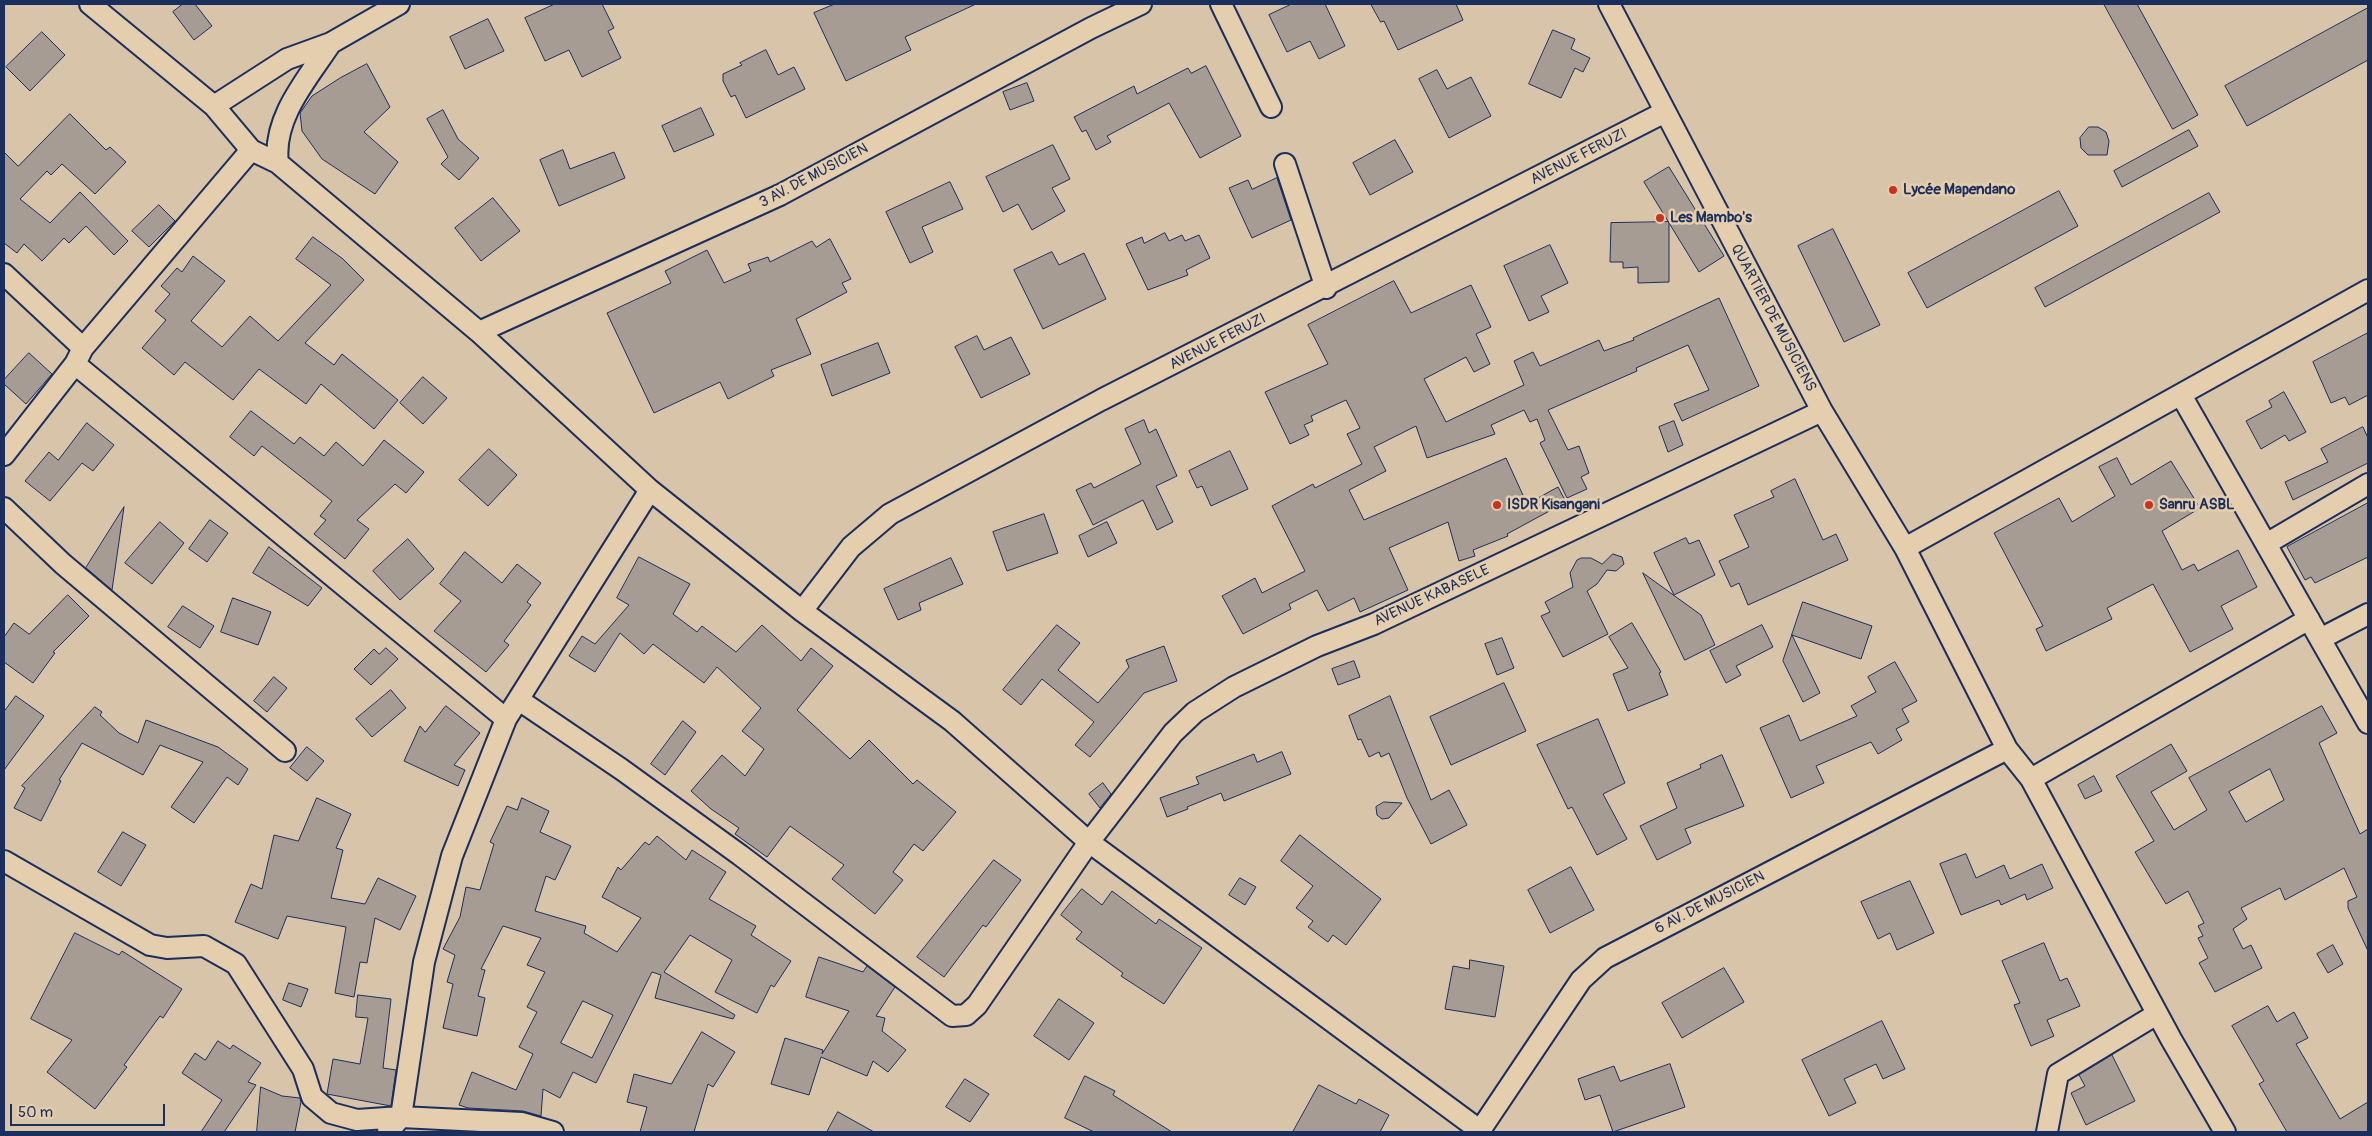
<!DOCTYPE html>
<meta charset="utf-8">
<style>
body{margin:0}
#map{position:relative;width:2372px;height:1136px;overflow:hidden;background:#d8c4a8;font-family:Pangolin,sans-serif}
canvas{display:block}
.frame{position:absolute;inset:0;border:5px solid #1b2f5e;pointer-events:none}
.scale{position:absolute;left:10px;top:1104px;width:155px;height:22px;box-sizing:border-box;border:2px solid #1b2f5e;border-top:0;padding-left:6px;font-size:15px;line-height:18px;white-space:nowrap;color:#1b2f5e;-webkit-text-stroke:4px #e4cead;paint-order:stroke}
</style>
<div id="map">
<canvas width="2372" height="1136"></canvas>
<div class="frame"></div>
<div class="scale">50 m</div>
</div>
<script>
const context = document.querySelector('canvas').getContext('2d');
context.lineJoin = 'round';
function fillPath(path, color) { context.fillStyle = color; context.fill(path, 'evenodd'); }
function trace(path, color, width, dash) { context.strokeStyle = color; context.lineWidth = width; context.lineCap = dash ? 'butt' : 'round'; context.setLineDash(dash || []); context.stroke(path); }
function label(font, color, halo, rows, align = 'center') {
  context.font = font + ' Pangolin,sans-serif'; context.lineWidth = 5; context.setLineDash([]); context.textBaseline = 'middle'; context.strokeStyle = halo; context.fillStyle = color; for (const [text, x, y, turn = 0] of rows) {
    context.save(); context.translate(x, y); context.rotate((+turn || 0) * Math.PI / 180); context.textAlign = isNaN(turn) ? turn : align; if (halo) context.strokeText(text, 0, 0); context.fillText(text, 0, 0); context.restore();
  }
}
const building = new Path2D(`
 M183 4H195L212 26 194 40 173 12Z
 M555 4H602L614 28 608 31 621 58 582 77 569 50 545 61 525 18Z
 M835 4H976L905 37 911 50 846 81 814 13Z
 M1292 4H1325L1345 46 1319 59 1310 41 1287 52 1269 15Z
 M1371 4H1456L1463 20 1398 50 1384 21 1381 22Z
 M2104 4H2137L2198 115 2173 129Z
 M2368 8V60L2247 126 2225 86Z
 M488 19 504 51 465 69 450 37Z
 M1553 30 1575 39 1571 49 1590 58 1583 72 1575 68 1561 98 1529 84Z
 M42 32 65 55 30 91 6 67Z
 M766 50 778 75 794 67 805 89 746 118 735 95 731 97 723 81V74L742 65 740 63Z
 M367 64 390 107 364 132 398 162 375 194 322 159 302 131 300 113 312 96 340 78Z
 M1206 66 1241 136 1200 158 1169 103 1107 136 1111 142 1096 150 1086 130 1082 132 1074 117 1134 86 1137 94 1188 68 1191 73Z
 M1437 70 1447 89 1471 77 1491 116 1449 138 1419 79Z
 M1027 83 1034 101 1010 110 1003 92Z
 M701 108 714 135 674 152 662 126Z
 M443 110 458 139 479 158 459 180 441 164 448 157 427 119Z
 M70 114 106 150 110 147 126 162 95 194 62 164 51 175 47 171 20 199 50 223 80 192 128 241 114 255 86 226 69 243 64 238 42 261 24 244 17 253 4 243V152L18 166Z
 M2089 127H2098L2106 132 2109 141 2107 155H2088L2081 148 2080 138Z
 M2189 130 2198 146 2122 187 2114 171Z
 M1395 140 1413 172 1370 195 1353 163Z
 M1053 145 1070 179 1052 188 1065 211 1032 230 1018 204 1003 212 986 177Z
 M563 150 570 169 614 152 625 178 559 206 540 160Z
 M1669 167 1724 256 1699 272 1644 182Z
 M1277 178 1291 220 1252 238 1229 188 1248 180 1252 189Z
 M950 182 963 209 922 227 933 252 910 263 886 212Z
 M2059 191 2078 226 1927 308 1908 273Z
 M2209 193 2220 212 2045 307 2035 288Z
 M493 198 520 231 481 261 455 228Z
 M159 205 175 221 149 247 132 231Z
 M1669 222V282L1638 283V267L1623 268V262H1610L1611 223Z
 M1833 229 1880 325 1844 342 1798 246Z
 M1165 233 1169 241 1182 235 1185 241 1199 235 1210 258 1186 270 1188 275 1148 290 1126 244 1142 237 1144 243Z
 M313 237 343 259 364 280 305 343 334 365 342 354 398 400 374 429 321 384 306 404 259 369 233 400 185 362 174 375 142 348 166 320 155 311 170 294 161 286 177 268 182 272 193 256 225 281 191 321 222 347 250 316 278 341 331 285 296 259Z
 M830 239 851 279 842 283 847 292 796 319 811 354 771 370 774 376 728 399 720 382 654 413 607 313 671 283 665 271 707 250 724 283 751 271 748 264 768 257 770 262 812 241 816 247Z
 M1550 245 1568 283 1541 296 1549 312 1529 321 1504 266Z
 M1052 252 1059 265 1084 253 1106 299 1043 329 1014 270Z
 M1394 281 1411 313 1471 285 1491 327 1476 334 1490 364 1474 372 1466 357 1424 379 1446 422 1524 385 1514 361 1533 352 1540 366 1599 340 1604 351 1634 340 1633 338 1719 298 1759 386 1682 421 1674 404 1709 390 1688 345 1636 368 1637 371 1548 410 1568 450 1579 446 1589 473 1581 477 1587 489 1567 498 1540 443 1545 440 1537 419 1530 422 1524 410 1491 425 1495 434 1427 458 1416 426 1374 447 1386 471 1349 490 1364 520 1506 458 1527 504 1558 487 1566 502 1507 534 1508 536 1473 550 1475 556 1459 561 1448 522 1389 548 1408 590 1360 612 1354 598 1328 611 1317 590 1289 604 1291 609 1243 634 1222 596 1255 578 1262 593 1305 571 1272 506 1313 484 1315 488 1362 464 1347 434 1360 428 1346 400 1311 416 1313 421 1304 425 1309 435 1290 444 1265 392 1328 364 1308 325Z
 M2368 333V395L2349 405 2345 397 2331 403 2313 362Z
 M977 336 984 350 1011 337 1030 374 981 398 955 347Z
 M878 343 890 373 832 396 821 365Z
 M29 353 52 374 26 404 4 384V380Z
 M423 377 447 398 423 424 400 403Z
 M2284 392 2306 432 2289 441 2285 435 2261 449 2246 421 2272 407 2269 401Z
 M251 411 294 444 300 437 324 456 336 442 363 466 384 440 424 472 406 493 395 484 357 520 369 529 345 559 314 534 326 520 320 516 332 501 262 446 254 456 230 437Z
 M1144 420 1149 433 1156 429 1177 476 1156 486 1173 522 1157 530 1143 500 1093 525 1076 490 1091 483 1094 488 1141 464 1125 429Z
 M1674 421 1683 445 1668 452 1659 427Z
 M87 423 114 445 93 471 82 463 50 501 25 481 49 452 58 460Z
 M2363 427 2368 438V463L2293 500 2285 482 2328 462 2321 449Z
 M489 449 517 475 488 506 459 480Z
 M1230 451 1248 489 1211 506 1202 486 1197 488 1189 471Z
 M2117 458 2131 485 2171 461 2200 508 2162 531 2182 570 2194 564 2198 571 2238 550 2257 587 2221 606 2233 629 2190 652 2153 584 2107 608 2112 619 2046 651 2036 629 2043 626 1994 533 2059 498 2072 522 2115 496 2099 467Z
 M1795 479 1823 540 1836 534 1848 560 1748 605 1739 583 1731 587 1719 561 1749 547 1734 515 1774 497 1771 491Z
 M2368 503V557L2315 583 2311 577 2305 580 2287 547Z
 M124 507 112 590 86 568Z
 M1044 514 1058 553 1007 571 993 532Z
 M210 520 228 533 207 562 189 549Z
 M160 522 184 543 152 584 125 563Z
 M1107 522 1117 543 1088 557 1079 536Z
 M1686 538 1689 544 1699 540 1715 575 1674 595 1654 553Z
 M408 539 434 569 400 600 373 571Z
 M269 547 322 588 308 606 253 573Z
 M465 552 502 583 517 564 541 583 527 602 531 605 504 641 509 645 486 672 434 631 461 601 440 584Z
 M1613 554 1622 557 1624 564 1616 571 1607 570 1597 584 1587 591 1608 634 1563 657 1541 616 1550 612 1545 602 1573 587 1570 573 1577 560 1581 558H1591L1602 564Z
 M639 557 690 584 673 614 697 632 702 626 736 652 762 625 801 661 811 648 833 666 797 710 850 759 869 740 913 784 917 780 956 812 923 851 914 844 893 872 903 880 875 914 832 879 844 865 790 826 767 857 735 834 739 828 711 809 691 791 722 755 745 776 764 749 742 731 761 708 717 667 704 683 653 644 644 654 620 633 595 672 569 656 582 636 595 644 629 605 617 598Z
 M951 558 963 584 919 603 921 610 898 620 884 589Z
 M1643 573 1701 615 1715 645 1685 660Z
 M68 595 89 616 53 652 55 653 33 683 4 662V637L14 623 29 634Z
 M233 598 271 612 258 645 221 632Z
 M1803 602 1872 626 1861 659 1792 635Z
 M183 606 214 626 200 648 168 627Z
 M1632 623 1661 672 1659 673 1668 695 1628 711 1613 674 1628 668 1609 637Z
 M1057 625 1080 643 1058 670 1098 703 1129 667 1126 660 1164 646 1177 681 1144 693 1090 757 1075 745 1094 722 1042 679 1021 705 1003 690Z
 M1762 625 1773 647 1736 666 1741 675 1726 683 1710 651Z
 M1792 635 1820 693 1803 702 1783 661Z
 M1502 638 1514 668 1497 675 1485 644Z
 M386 648 398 659 371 685 354 669 374 649 379 654Z
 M1354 661 1360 677 1338 685 1332 669Z
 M1895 662 1917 701 1902 709 1909 722 1896 729 1902 740 1878 754 1871 742 1816 766 1824 783 1791 798 1760 728 1789 715 1800 741 1857 716 1851 706 1876 692 1868 677Z
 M274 677 287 688 267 712 254 701Z
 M1504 683 1526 731 1451 765 1430 717Z
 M391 690 406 708 372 737 356 719Z
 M16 696 44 716 4 770V712Z
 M1390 696 1431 800 1449 790 1467 825 1431 844 1407 798 1389 753 1381 757 1379 752 1369 757 1361 739 1358 740 1349 716Z
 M446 706 480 733 454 765 465 770 458 786 404 761 420 726 425 732Z
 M2322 706 2337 733 2319 743 2360 834 2368 829V951L2348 908V901L2357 897 2344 868 2285 900 2280 888 2241 908 2247 919 2233 929 2243 949 2251 945 2262 968 2215 992 2199 963 2208 958 2198 938 2203 936 2198 926 2204 923 2188 891 2166 904 2135 852 2154 841 2116 776 2171 744 2187 771 2151 792 2174 830 2207 810 2189 778ZM2270 769 2284 800 2246 822 2229 792Z
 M95 707 102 712 100 715 119 733 138 743 146 720 218 747 248 769 238 785 227 777 194 823 171 807 203 762 160 745 143 775 82 743 59 780 61 781 41 821 14 808 25 788 22 786Z
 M1598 719 1625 783 1603 794 1627 839 1597 855 1572 807 1568 809 1537 745Z
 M683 721 696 732 665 775 651 764Z
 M307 747 324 761 307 781 290 768Z
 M1282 752 1291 774 1224 801 1221 793 1187 807 1188 809 1167 817 1160 798 1199 784 1196 777 1254 754 1257 762Z
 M1722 755 1744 806 1685 829 1691 843 1657 860 1640 826 1677 808 1667 783 1701 768 1700 765Z
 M2094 776 2102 791 2085 799 2078 785Z
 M1103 783 1111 794 1100 808 1089 794Z
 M317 798 351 814 336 848 343 850 331 898 365 904 378 878 416 896 400 930 375 918 367 963 360 962 354 997 335 993 346 927 287 916 278 939 235 922 251 884 262 889 274 835 298 841Z
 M522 798 549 811 540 832 571 846 555 880 546 876 535 911 586 926 584 933 617 952 641 918 602 897 618 867 621 870 645 842 649 845 657 836 686 860 692 850 726 872 709 899 756 926 751 935 791 961 774 987 771 985 757 1013 715 992 732 960 690 935 664 972 735 1015 733 1019 655 998 661 975 652 972 596 1083 573 1072 560 1098 543 1089 541 1116 523 1111 468 1108 459 1105 472 1072 516 1090 533 1054 519 1047 537 1012 527 1007 545 972 527 965 541 938 503 926 481 969 485 970 478 996 485 998 477 1036 443 1028 453 984 447 982 455 955 443 949 460 917 466 887 480 890 494 844 490 842 507 806 517 810ZM583 1001 613 1015 592 1058 561 1043Z
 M1384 802 1402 803 1389 818 1382 819 1377 815 1376 807Z
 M123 832 146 845 121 886 98 872Z
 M1300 835 1381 899 1346 945 1333 935 1328 942 1308 927 1313 921 1296 908 1313 886 1281 861Z
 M1966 854 1976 878 2004 865 2010 879 2042 864 2053 888 2027 900 2025 894 2001 905 1999 900 1961 915 1940 864Z
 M994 860 1021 880 986 927 983 925 944 977 917 957Z
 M1571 867 1594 910 1550 933 1528 890Z
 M1240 878 1256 887 1245 905 1229 895Z
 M1910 881 1934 933 1897 950 1890 933 1878 939 1861 902Z
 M1082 889 1102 905 1112 891 1156 924 1159 919 1202 948 1164 1004 1121 976 1123 973 1076 939 1082 932 1061 915Z
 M75 933 119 955 122 951 182 989 163 1018 160 1016 124 1065 127 1067 95 1109 47 1072 72 1040 31 1019Z
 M2044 943 2060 981 2067 978 2080 1006 2047 1020 2054 1036 2031 1046 2014 1005 2020 1003 2002 961Z
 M2333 945 2343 964 2328 973 2317 954Z
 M819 957 863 972 867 966 895 987 876 1016 885 1018 882 1031 906 1050 888 1072 873 1061 867 1076 821 1057 809 1095 771 1084 785 1038 823 1050 822 1054 849 1011 806 997Z
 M1470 960 1504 966 1495 1017 1445 1009 1453 966 1469 969Z
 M1724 968 1744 1002 1682 1038 1662 1003Z
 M289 983 308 989 301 1007 283 1000Z
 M358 995 391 999 383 1068 396 1070 391 1106 327 1094 333 1059 360 1064 368 1018 356 1017Z
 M1059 999 1094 1023 1069 1060 1034 1036Z
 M2268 1006 2277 1022 2294 1012 2308 1038 2296 1044 2340 1119 2368 1102V1132H2287L2259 1084 2264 1081 2232 1026Z
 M1882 1021 1905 1069 1883 1079 1876 1064 1844 1079 1856 1103 1829 1116 1802 1060Z
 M702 1032 735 1052 713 1087 708 1084 694 1132H640L647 1107 627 1102 634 1074 671 1084Z
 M218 1041 230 1049 233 1045 261 1063 248 1082 256 1085 224 1132H201L222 1100 182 1073 195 1053 205 1060Z
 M2112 1055 2135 1101 2086 1125 2071 1093 2085 1086 2079 1075Z
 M1670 1064 1685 1107 1613 1132 1600 1095 1585 1100 1578 1079 1614 1066 1620 1081Z
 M1085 1076 1115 1091 1113 1095 1172 1132H1094L1065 1118Z
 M965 1079 989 1094 970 1122 946 1107Z
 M1319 1085 1356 1104 1359 1099 1389 1115 1380 1132H1293Z
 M261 1087 282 1096 300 1098 301 1102 295 1132H257Z
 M838 1112 874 1132H827Z`);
fillPath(building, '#a69c94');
trace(building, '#1b2f5e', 1);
const minor = new Path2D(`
 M90 4 214 106 251 150 278 163 479 332 650 490 802 611 952 721 1089 842 1482 1132
 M1221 4 1271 107
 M1609 4 1822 411 1905 548 2007 749 2031 779 2171 1039 2225 1132
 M214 106 287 59 331 43 399 4
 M278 163C272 118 308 78 331 43
 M1285 164 1326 288
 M4 274 83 348
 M479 332 780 195 1091 28 1141 4
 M75 364 506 719
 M2181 395 2368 723
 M4 455 75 364 83 348 251 150
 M4 508 63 564 285 751
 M2266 544 2368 484
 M1905 548 2368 290
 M802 611 851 547 890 514 1101 400 1665 112
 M2320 639 2368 614
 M519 700 621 769 740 855 952 1016 966 1015 977 1005 1089 842 1173 733 1195 712 1234 687 1317 646 1374 624 1822 411
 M2031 779 2309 619
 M4 861 150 945 167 948 204 946 236 964 303 1069 312 1097 331 1113 357 1120 401 1117 522 1123 553 1132
 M388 1132 401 1117 424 962 452 856 506 719 650 490
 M1479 1132 1581 980 1605 958 2007 749
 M2047 1132 2058 1074 2157 1014`);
trace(minor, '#1b2f5e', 24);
trace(minor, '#e4cead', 20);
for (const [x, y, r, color] of [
 [1893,190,5,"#c8321e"],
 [1660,218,5,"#c8321e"],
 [1497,505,5,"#c8321e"],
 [2149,505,5,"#c8321e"]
]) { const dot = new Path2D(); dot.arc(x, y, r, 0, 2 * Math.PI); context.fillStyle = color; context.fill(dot); trace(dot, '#e4cead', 2); }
label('15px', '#1b2f5e', '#e4cead', [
 ["AVENUE FERUZI",1579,157,-27],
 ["3 AV. DE MUSICIEN",814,176,-28],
 ["QUARTIER DE MUSICIENS",1773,318,62],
 ["AVENUE FERUZI",1218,342,-27],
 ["AVENUE KABASELE",1432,596,-25],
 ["6 AV. DE MUSICIEN",1710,903,-27]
]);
label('bold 15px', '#1b2f5e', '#e4cead', [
 ["Lycée Mapendano",1903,190],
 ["Les Mambo's",1670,218],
 ["ISDR Kisangani",1507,505],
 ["Sanru ASBL",2159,505]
], 'left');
</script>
